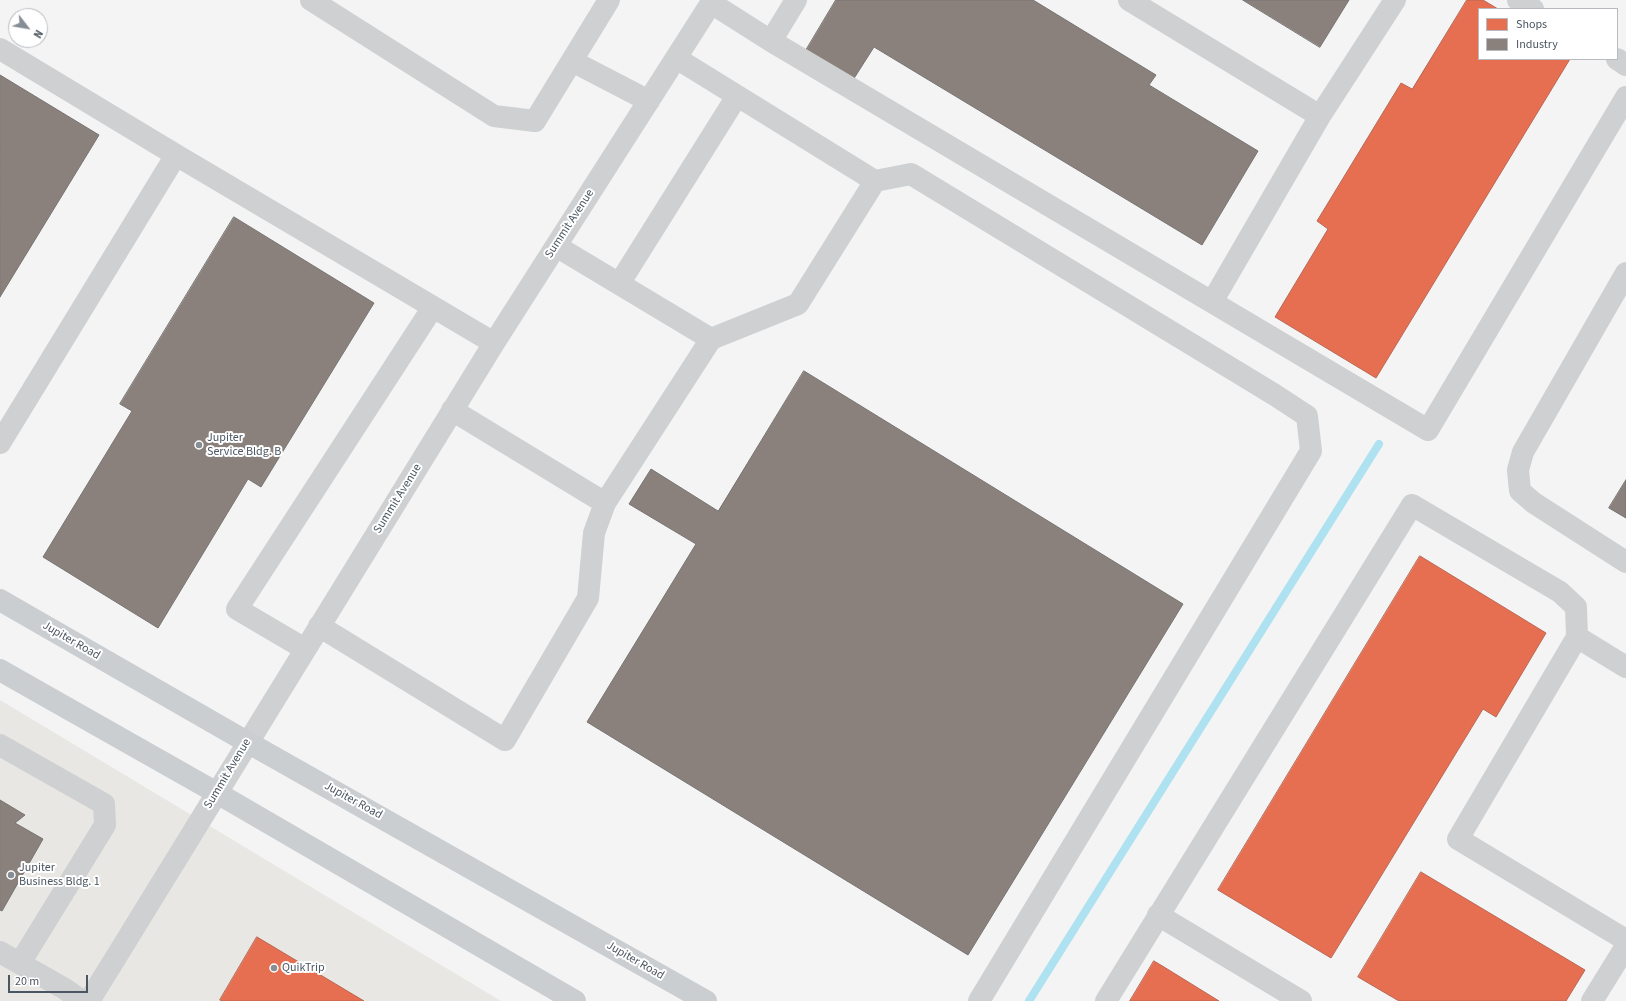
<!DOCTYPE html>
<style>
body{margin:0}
#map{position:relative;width:1626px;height:1001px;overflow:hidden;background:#f4f4f4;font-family:"Source Sans 3",sans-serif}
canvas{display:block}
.legend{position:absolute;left:1478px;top:8px;width:140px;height:52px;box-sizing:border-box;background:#fff;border:1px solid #b7bbc0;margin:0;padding:5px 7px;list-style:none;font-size:12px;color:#4a5661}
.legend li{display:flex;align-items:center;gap:8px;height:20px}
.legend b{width:20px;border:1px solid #b7bbc0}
.north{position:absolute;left:8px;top:8px;width:40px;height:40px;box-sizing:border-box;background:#fff;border:1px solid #b7bbc0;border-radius:50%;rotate:121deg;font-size:11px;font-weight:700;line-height:16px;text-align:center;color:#4a5661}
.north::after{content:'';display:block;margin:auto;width:14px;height:18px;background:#868d94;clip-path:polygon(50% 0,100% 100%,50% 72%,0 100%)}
.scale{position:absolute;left:8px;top:975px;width:80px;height:18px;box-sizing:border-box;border:2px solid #4a5661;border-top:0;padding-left:5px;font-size:12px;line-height:14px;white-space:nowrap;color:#4a5661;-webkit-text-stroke:3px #fff;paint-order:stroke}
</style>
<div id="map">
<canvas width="1626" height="1001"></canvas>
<ul class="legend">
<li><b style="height:11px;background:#e76f51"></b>Shops</li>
<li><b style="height:11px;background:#8a817c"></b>Industry</li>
</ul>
<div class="north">N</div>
<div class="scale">20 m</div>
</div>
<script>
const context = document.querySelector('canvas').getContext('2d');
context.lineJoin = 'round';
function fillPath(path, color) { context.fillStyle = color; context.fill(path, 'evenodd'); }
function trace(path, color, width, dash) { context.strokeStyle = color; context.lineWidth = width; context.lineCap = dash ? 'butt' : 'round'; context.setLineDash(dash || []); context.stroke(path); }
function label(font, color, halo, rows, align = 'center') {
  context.font = font + ' "Source Sans 3",sans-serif'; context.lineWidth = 4; context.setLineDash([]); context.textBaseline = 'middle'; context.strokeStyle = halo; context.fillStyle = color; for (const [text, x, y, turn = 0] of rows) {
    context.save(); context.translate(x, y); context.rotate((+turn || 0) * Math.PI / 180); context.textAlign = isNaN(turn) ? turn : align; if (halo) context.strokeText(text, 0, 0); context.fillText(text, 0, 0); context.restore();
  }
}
fillPath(new Path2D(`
 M0 700 501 1001H0Z`), '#e8e7e3');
const shops = new Path2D(`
 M1467 0H1483L1498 9H1479V59H1570L1376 378 1275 317 1328 229 1317 221 1401 83 1412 89Z
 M1420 556 1546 633 1496 717 1483 709 1331 958 1218 890Z
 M1421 872 1585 970 1566 1001H1399L1358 977Z
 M257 937 364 1001H222L220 1000Z
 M1154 961 1164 967 1219 1001H1130Z`);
fillPath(shops, '#e76f51');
trace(shops, '#b86856', 1);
const industry = new Path2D(`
 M836 0H1033L1156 75 1149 85 1258 151 1202 245 874 47 853 80 805 52Z
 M1243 0H1349L1320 47Z
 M0 75 99 135 0 297Z
 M234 217 374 303 261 487 248 479 158 628 43 557 132 411 120 404Z
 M804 371 1183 604 968 955 587 722 696 544 629 504 651 469 718 511Z
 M1626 480V518L1609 508Z
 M0 800 25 815 15 823 43 839 2 911 0 910Z`);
fillPath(industry, '#8a817c');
trace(industry, '#777474', 1);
trace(new Path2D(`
 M1029 1001 1379 444`), '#aee2f0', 8);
trace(new Path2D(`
 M311 0 494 116 535 121 609 0
 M1129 0 1320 116
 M1518 0 1533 9
 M711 3 771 41 1428 430 1626 97
 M771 41 796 0
 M0 49 176 155
 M676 58 875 181 911 174 1275 395 1307 416 1311 451 979 1001
 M1617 59 1626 65
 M572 61 649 101
 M556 246 711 339
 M1626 273 1523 452 1518 470 1520 491 1534 503 1626 562
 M619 284 737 96
 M1212 302 1320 116 1395 0
 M452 410 605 503
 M0 443 176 155 494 343
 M319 626 505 740 588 598 594 533 605 503 711 339 798 304 875 181
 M1577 637 1458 839 1626 940
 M305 649 237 609 433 307
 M0 745 104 804 105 825 20 963
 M1158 915 1301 1001
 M0 952 65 989 82 1001
 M89 1001 494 343 713 0
 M1106 1001 1412 505 1560 592 1576 607 1577 637 1626 667
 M1592 1001 1626 946`), '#ced0d2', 22);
trace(new Path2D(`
 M0 600 247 742 706 1001
 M0 670 217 793 575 1001`), '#caced1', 22);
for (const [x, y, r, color] of [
 [199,445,4,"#868d94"],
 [11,875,4,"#868d94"],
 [274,968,4,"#868d94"]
]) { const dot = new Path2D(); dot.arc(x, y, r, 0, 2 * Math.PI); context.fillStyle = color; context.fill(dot); trace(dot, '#fff', 1.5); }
label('12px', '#4a5661', '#fff', [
 ["Summit Avenue",570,224,-57],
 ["Summit Avenue",398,499,-58],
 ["Jupiter Road",71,641,30],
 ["Summit Avenue",228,774,-59],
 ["Jupiter Road",353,801,29],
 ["Jupiter Road",635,961,30]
]);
label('12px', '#4a5661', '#fff', [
 ["Jupiter",207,438],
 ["Service Bldg. B",207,452],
 ["Jupiter",19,868],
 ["Business Bldg. 1",19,882],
 ["QuikTrip",282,968]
], 'left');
</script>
